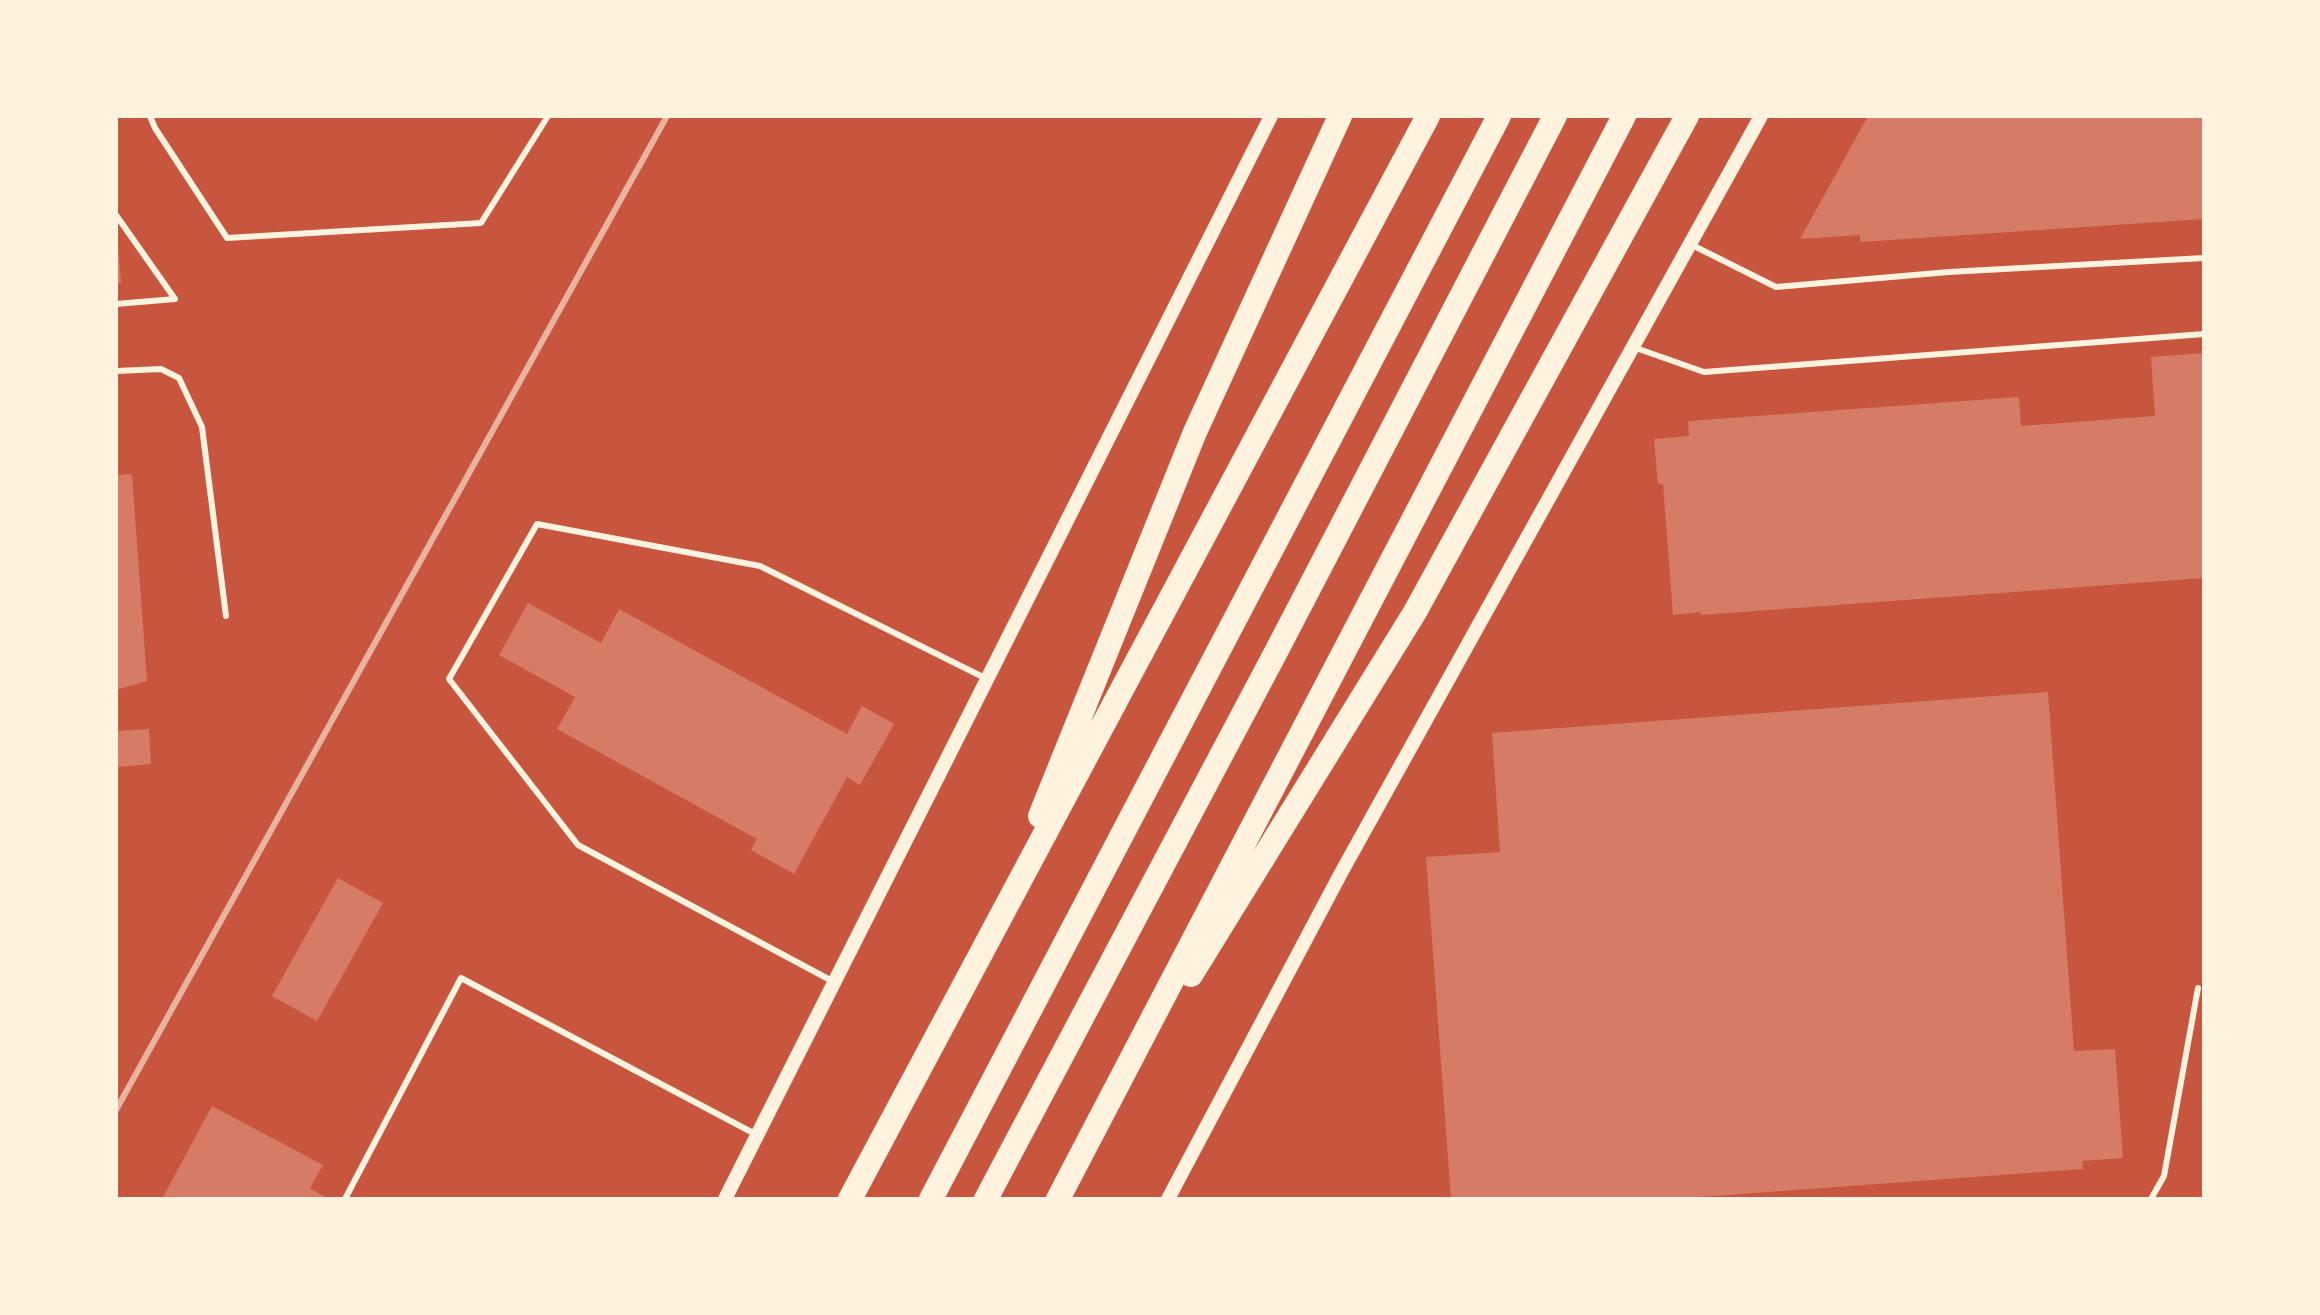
<!DOCTYPE html>
<style>
body{margin:0}
#map{position:relative;width:2320px;height:1315px;overflow:hidden;background:#c8553d;font-family:Georgia,serif}
canvas{display:block}
.frame{position:absolute;inset:0;border:118px solid #fff3e0;pointer-events:none}
</style>
<div id="map">
<canvas width="2320" height="1315"></canvas>
<div class="frame"></div>
</div>
<script>
const context = document.querySelector('canvas').getContext('2d');
context.lineJoin = 'round';
function fillPath(path, color) { context.fillStyle = color; context.fill(path, 'evenodd'); }
function trace(path, color, width, dash) { context.strokeStyle = color; context.lineWidth = width; context.lineCap = dash ? 'butt' : 'round'; context.setLineDash(dash || []); context.stroke(path); }
fillPath(new Path2D(`
 M1868 116H2204V219L1860 242V235L1800 239Z
 M116 246H118L121 283H116Z
 M2204 353V578L1701 615 1700 612 1673 615 1663 484H1658L1654 439 1689 436 1688 421 2019 397 2021 426 2155 416 2151 357Z
 M132 474 147 681 116 690V475Z
 M528 603 601 643 619 609 847 734 862 706 894 724 860 785 847 777 794 874 751 850 757 839 557 729 575 697 499 655Z
 M2048 692 2074 1051 2115 1049 2123 1158 2082 1161 2083 1169 1672 1199H1451L1426 857 1500 852 1492 733Z
 M149 729 151 764 116 767V731Z
 M338 878 383 903 317 1021 272 996Z
 M212 1106 323 1165 310 1188 325 1197 323 1199H162Z`), '#d67c66');
trace(new Path2D(`
 M150 116 155 128 227 238 481 223 548 116
 M116 215 175 299 116 304
 M1690 244 1776 287 1949 272 2204 258
 M1633 347 1704 372 2204 334
 M116 371 161 369 179 378 202 427 226 616
 M834 982 578 845 449 679 537 524 760 566 987 679
 M345 1199 461 978 757 1135
 M2151 1199 2164 1176 2198 988`), '#fff3e0', 6);
trace(new Path2D(`
 M725 1199 1271 116
 M1168 1199 1341 873 1761 116`), '#fff3e0', 14);
trace(new Path2D(`
 M1040 816 1195 432 1340 116
 M1191 975 1415 612 1687 116
 M850 1199 1428 116
 M931 1199 1499 116
 M986 1199 1277 650 1555 116
 M1058 1199 1624 116`), '#fff3e0', 24);
trace(new Path2D(`
 M116 1110 667 116`), '#e9b49f', 6);
</script>
